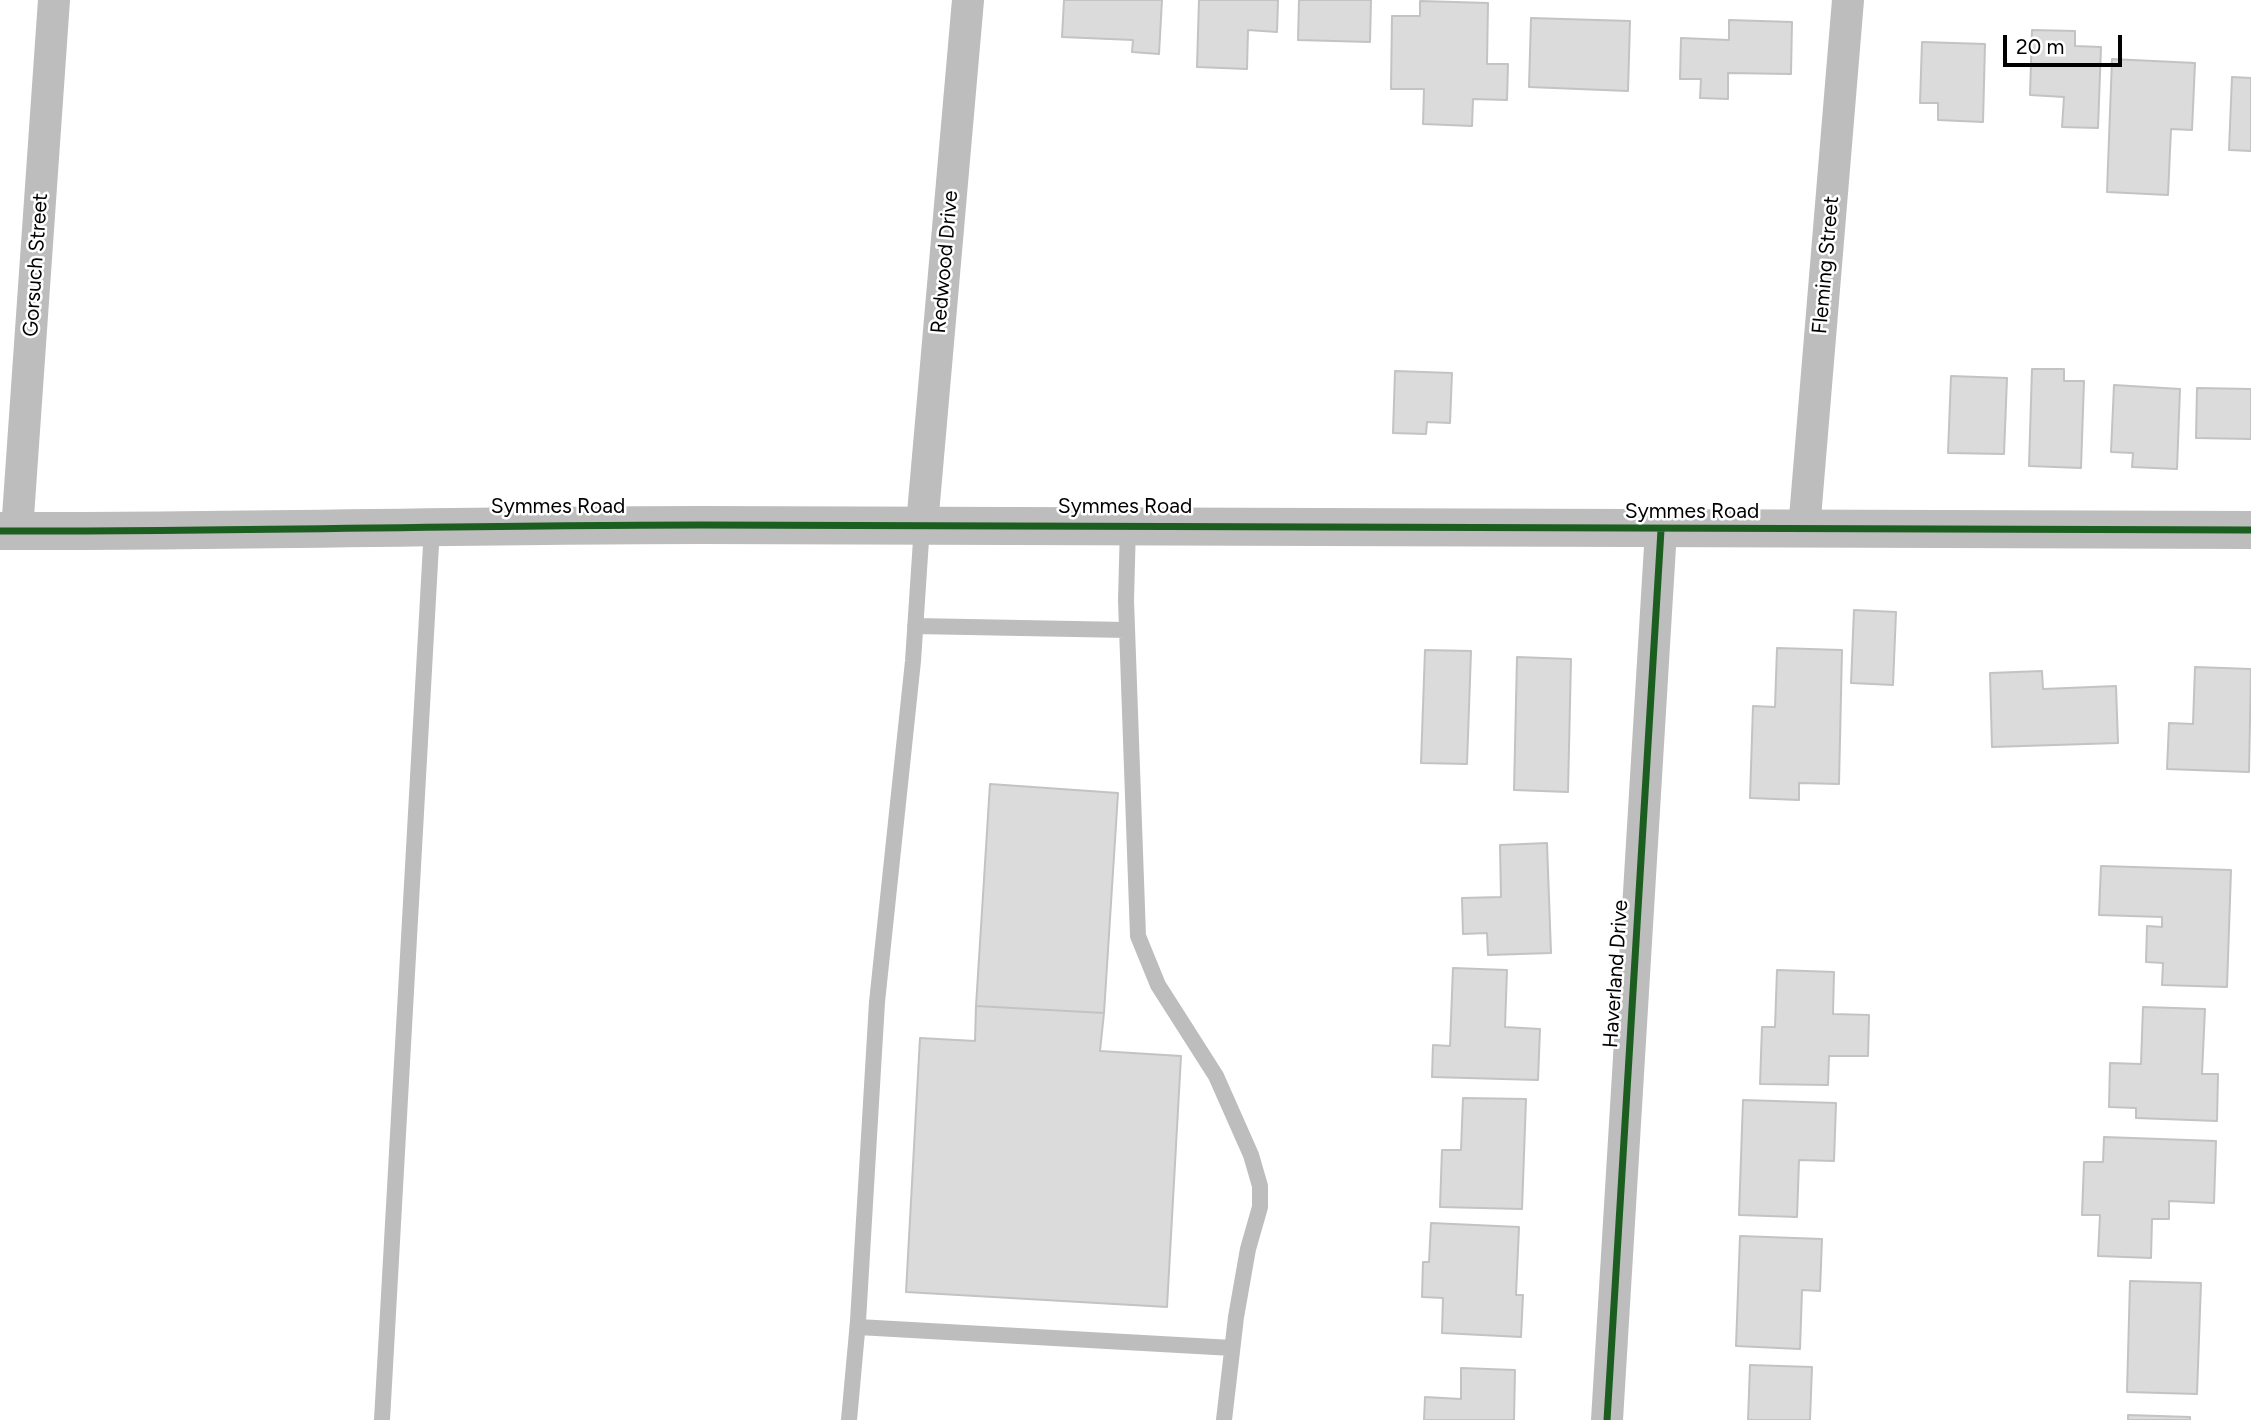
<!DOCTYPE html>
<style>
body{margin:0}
#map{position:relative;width:2251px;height:1420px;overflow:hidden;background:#fff;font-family:Figtree,sans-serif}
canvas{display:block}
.scale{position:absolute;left:2003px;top:35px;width:119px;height:32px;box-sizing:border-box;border:4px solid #000;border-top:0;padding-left:9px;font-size:21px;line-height:24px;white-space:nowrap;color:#000;-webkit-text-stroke:5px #fff;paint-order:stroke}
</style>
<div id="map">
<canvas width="2251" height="1420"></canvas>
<div class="scale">20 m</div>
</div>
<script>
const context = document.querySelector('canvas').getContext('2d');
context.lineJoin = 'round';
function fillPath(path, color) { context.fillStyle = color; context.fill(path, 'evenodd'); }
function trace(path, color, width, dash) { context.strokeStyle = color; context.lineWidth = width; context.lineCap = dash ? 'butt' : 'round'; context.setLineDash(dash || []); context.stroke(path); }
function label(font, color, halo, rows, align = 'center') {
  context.font = font + ' Figtree,sans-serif'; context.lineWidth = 5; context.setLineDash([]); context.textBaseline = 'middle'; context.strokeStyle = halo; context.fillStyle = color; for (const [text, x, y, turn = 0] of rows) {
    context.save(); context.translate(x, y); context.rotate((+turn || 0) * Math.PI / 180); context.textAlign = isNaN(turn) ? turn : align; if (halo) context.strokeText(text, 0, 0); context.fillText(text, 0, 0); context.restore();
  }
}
const building = new Path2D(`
 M1064 0H1162L1159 54 1132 52 1133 40 1062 37Z
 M1199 0H1278L1277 32 1248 30 1247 69 1197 67Z
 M1299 0H1371L1370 42 1298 40Z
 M1420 1 1488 3 1487 64H1508L1507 100 1473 99 1472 126 1423 124 1424 89H1391L1392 16H1420Z
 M1531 18 1630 21 1628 91 1529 87Z
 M1729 20 1792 22 1791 74 1728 73V99L1700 98 1701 79H1680L1681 38 1729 40Z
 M2032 30 2075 31V46L2101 47 2098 128 2062 127 2064 97 2030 95Z
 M1922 42 1985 44 1983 122 1938 120V103H1920Z
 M2112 59 2195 63 2192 130 2171 129 2168 195 2107 192Z
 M2232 77 2251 78V151L2229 150Z
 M2032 369H2064V381H2084L2081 468 2029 466Z
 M1395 371 1452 373 1450 423 1427 422 1426 434 1393 433Z
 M1951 376 2007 378 2004 454 1948 453Z
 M2114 385 2180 389 2177 469 2132 467 2133 453 2111 452Z
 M2197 388 2251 389V439L2196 438Z
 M1854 610 1896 612 1893 685 1851 683Z
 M1777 648 1842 650 1839 784 1799 783V800L1750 798 1753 706 1775 707Z
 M1425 650 1471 651 1467 764 1421 763Z
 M1517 657 1571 659 1568 792 1514 790Z
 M2195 667 2251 669 2249 772 2167 769 2169 723 2193 724Z
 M2042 671 2043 689 2116 686 2118 743 1992 747 1990 673Z
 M990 784 1118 793 1104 1013 976 1006Z
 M1547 843 1551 953 1488 955 1487 933 1463 934 1462 898 1501 897 1500 845Z
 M2101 866 2231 870 2227 987 2162 985 2163 963 2146 962 2147 926 2162 927V917L2099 915Z
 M1453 968 1507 970 1505 1027 1540 1029 1538 1080 1432 1077 1433 1045 1450 1046Z
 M1777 970 1834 972 1833 1014 1869 1015 1868 1056H1829L1828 1085 1760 1084 1762 1027H1775Z
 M976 1006 1104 1013 1100 1051 1181 1056 1167 1307 906 1292 920 1038 975 1041Z
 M2143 1007 2205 1009 2202 1074H2218L2217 1121 2136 1118V1108L2109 1107 2110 1063 2141 1064Z
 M1463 1098 1526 1099 1522 1209 1440 1207 1442 1150H1461Z
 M1743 1100 1836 1103 1834 1161 1799 1160 1797 1217 1739 1215Z
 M2104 1137 2216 1141 2214 1203 2169 1201V1219H2152L2151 1258 2098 1256 2100 1215H2082L2084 1162H2103Z
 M1431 1223 1519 1227 1516 1295H1523L1521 1337 1442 1333 1443 1298 1422 1297 1423 1262H1429Z
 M1740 1236 1822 1239 1820 1291 1802 1290 1800 1349 1736 1346Z
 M2130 1281 2201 1283 2197 1394 2127 1392Z
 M1750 1365 1812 1367 1810 1420H1748Z
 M1461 1368 1515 1370 1514 1420H1424L1425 1397 1461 1399Z
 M2128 1415 2190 1417V1420H2128Z`);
fillPath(building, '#dbdbdb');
trace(building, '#c3c3c3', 2);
trace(new Path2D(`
 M1128 525 1126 600 1138 936 1158 985 1216 1076 1251 1155 1260 1186V1207L1248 1249 1236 1317 1224 1420
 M915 626 1127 630
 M858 1327 1232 1348
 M382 1420 432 527
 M849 1420 858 1321 877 1002 913 661 922 525`), '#bdbdbd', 16);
trace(new Path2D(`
 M922 525 968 0
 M1804 530 1848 0
 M17 531 54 0
 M1607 1420 1661 530`), '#bdbdbd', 32);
trace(new Path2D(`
 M0 531C234 532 467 525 701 525 1218 525 1734 530 2251 530`), '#bdbdbd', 38);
trace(new Path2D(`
 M0 531C234 532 467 525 701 525 1218 525 1734 530 2251 530
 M1607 1420 1661 530`), '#1b5e20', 7);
label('21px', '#000', '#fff', [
 ["Redwood Drive",945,262,-85],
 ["Gorsuch Street",36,265,-86],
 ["Fleming Street",1826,265,-85],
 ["Symmes Road",558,507],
 ["Symmes Road",1125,507],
 ["Symmes Road",1692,512],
 ["Haverland Drive",1616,974,-86]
]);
</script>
